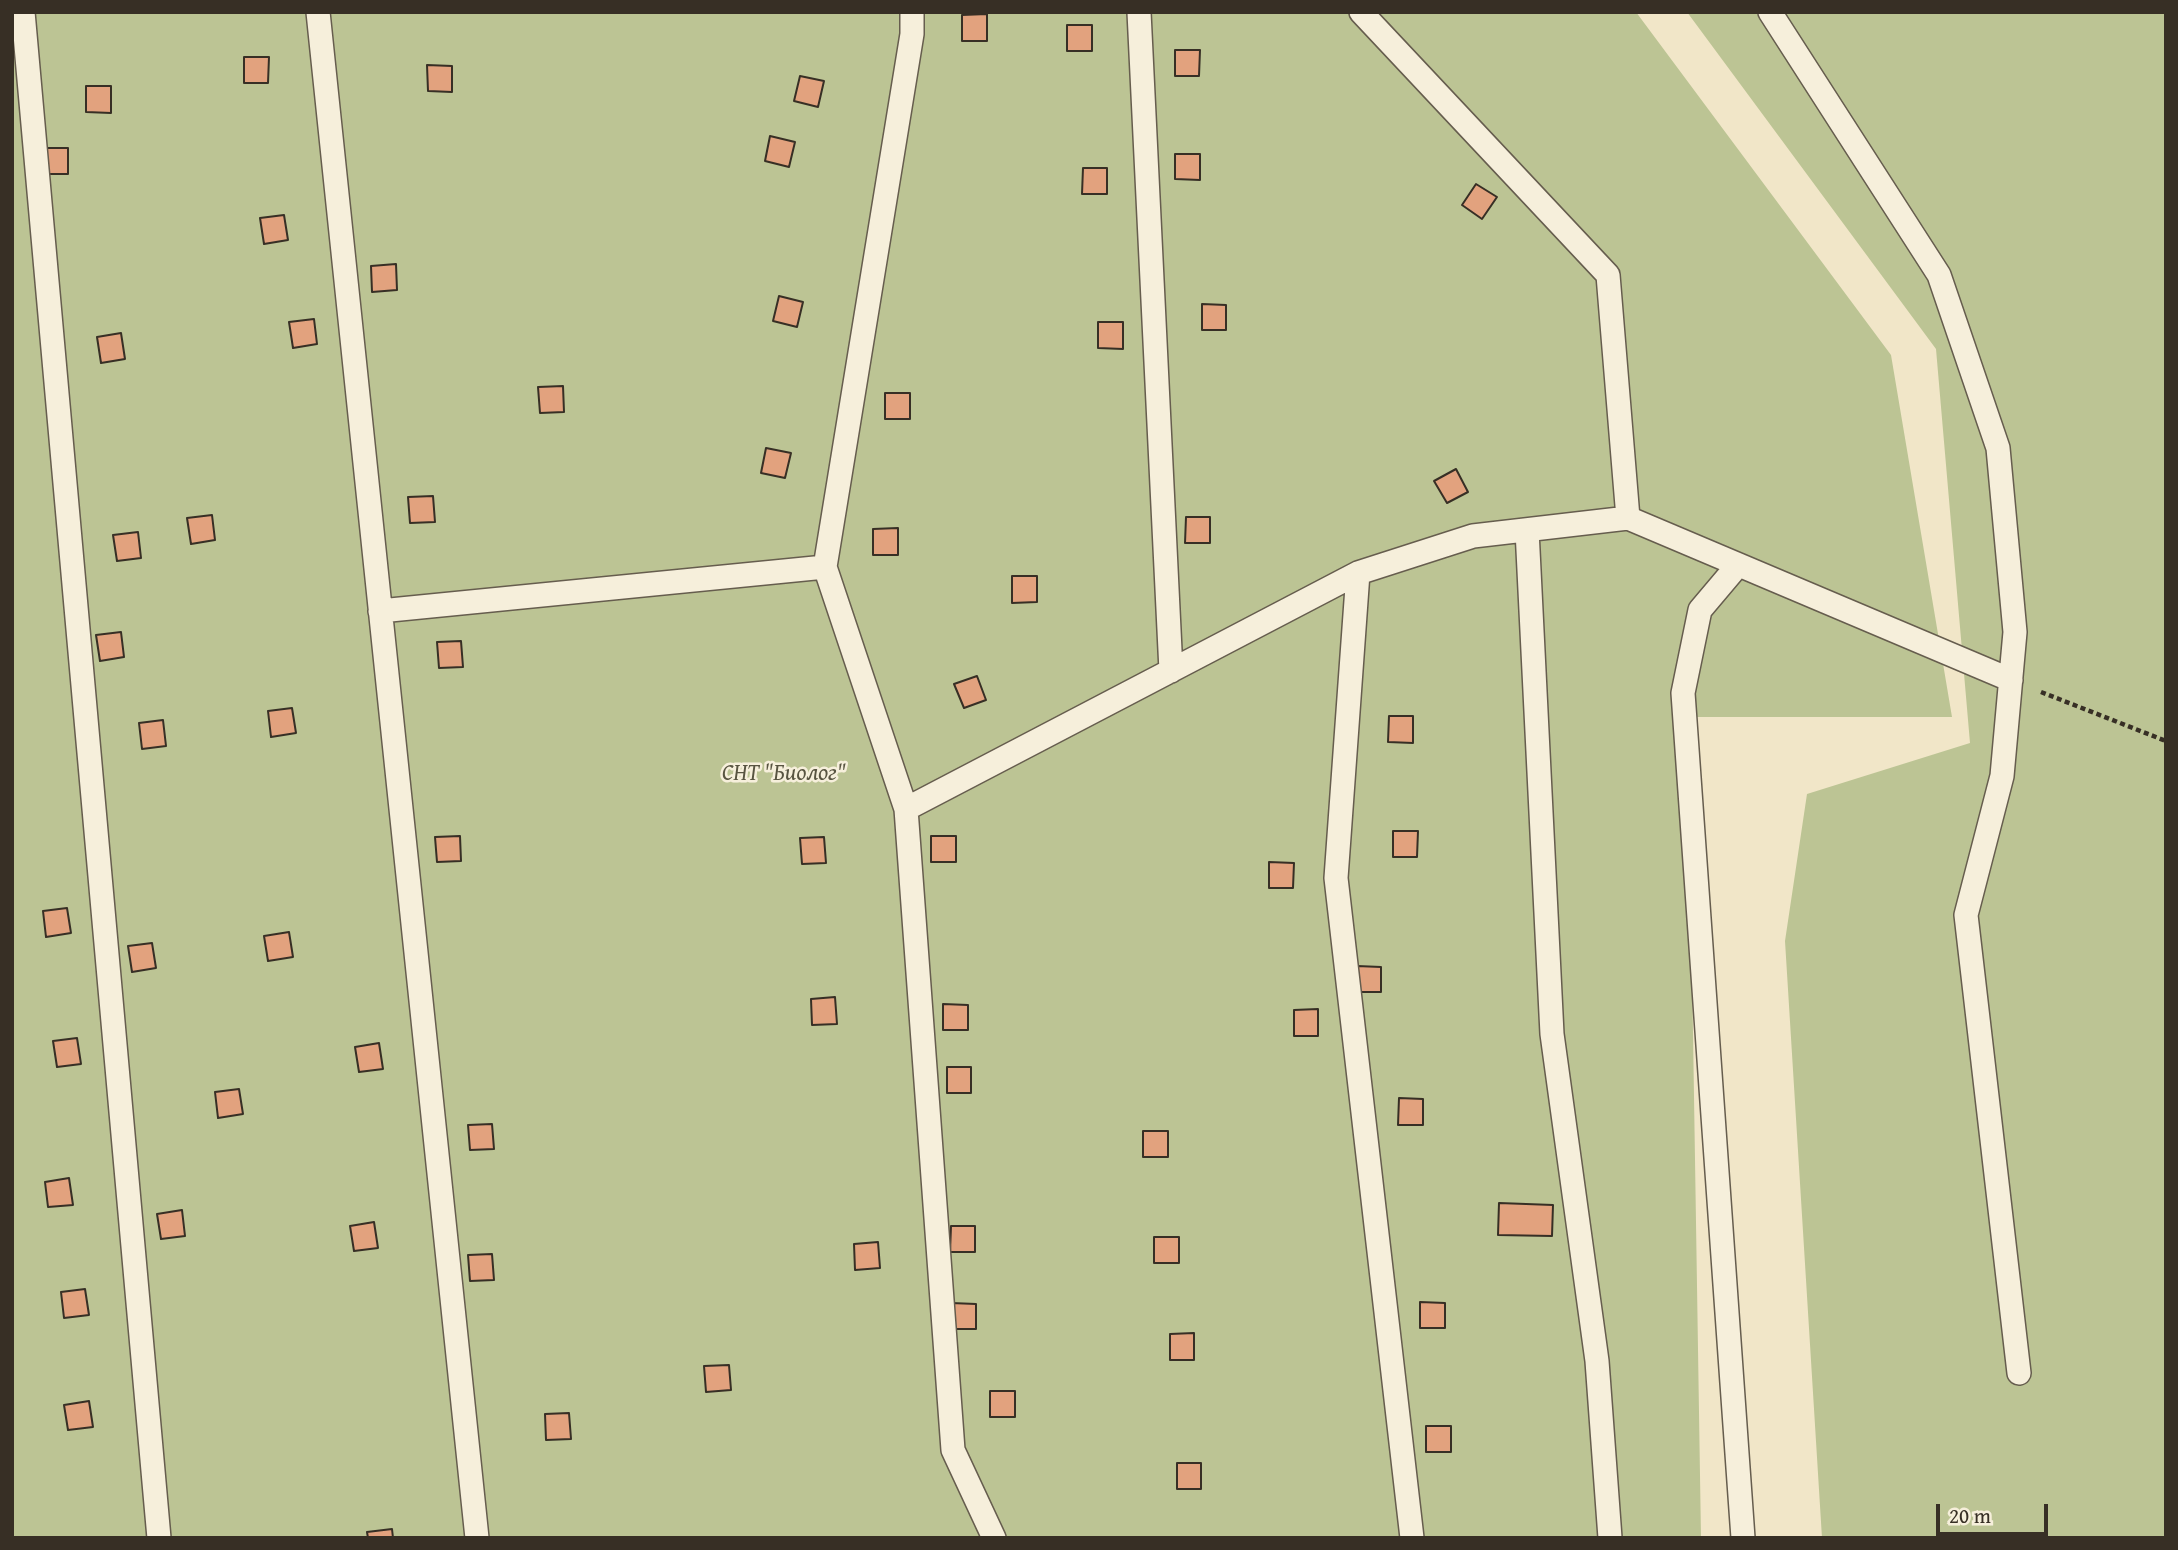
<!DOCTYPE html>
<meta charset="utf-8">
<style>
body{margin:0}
#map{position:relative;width:2178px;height:1550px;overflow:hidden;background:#f1e6c8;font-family:"Gentium Book Plus",serif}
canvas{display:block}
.frame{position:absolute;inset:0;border:14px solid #372f25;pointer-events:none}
.scale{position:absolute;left:1936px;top:1504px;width:112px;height:32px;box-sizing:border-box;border:4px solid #372f25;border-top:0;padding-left:9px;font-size:21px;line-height:24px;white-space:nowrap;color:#372f25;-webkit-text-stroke:5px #f6efdb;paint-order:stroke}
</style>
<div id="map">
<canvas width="2178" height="1550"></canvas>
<div class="frame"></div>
<div class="scale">20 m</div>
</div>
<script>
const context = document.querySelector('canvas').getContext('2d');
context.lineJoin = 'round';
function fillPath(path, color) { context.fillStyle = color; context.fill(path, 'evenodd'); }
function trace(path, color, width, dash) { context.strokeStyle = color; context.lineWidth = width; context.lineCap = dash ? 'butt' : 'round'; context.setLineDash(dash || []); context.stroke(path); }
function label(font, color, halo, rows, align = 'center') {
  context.font = font + ' "Gentium Book Plus",serif'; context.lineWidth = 5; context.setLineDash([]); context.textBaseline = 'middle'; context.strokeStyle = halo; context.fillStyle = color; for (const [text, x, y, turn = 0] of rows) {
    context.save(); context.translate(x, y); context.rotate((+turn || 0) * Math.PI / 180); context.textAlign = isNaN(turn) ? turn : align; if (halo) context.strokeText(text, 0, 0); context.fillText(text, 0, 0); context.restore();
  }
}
fillPath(new Path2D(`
 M12 12H1636L1891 355 1952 717H1688L1701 1538H12Z
 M1687 12H2166V1538H1822L1785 941 1807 794 1970 743 1936 349Z`), '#bcc494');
const building = new Path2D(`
 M987 14V41H962V15Z
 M1067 25H1092V51H1067Z
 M1175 50H1200L1199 76H1175Z
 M244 57H269L268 83H244Z
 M427 65 452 66V92L428 91Z
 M800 76 824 81 818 107 794 101Z
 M86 86H111V113L86 112Z
 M770 136 795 142 789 167 765 161Z
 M43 148H68V174H43Z
 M1175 154H1200V180L1175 179Z
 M1083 168H1107V194H1082Z
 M1476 184 1497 197 1482 219 1462 205Z
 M284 215 288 240 264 244 260 218Z
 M396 264 397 290 372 292 371 266Z
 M779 296 803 302 797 327 773 321Z
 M1202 304 1226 305V330H1202Z
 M314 319 317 344 293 348 289 322Z
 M1098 322H1123V349L1098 348Z
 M121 333 125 359 101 363 97 337Z
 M563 386 564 412 540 413 538 387Z
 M885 393H910V419H885Z
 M766 448 791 453 785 478 761 473Z
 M1456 469 1468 492 1447 503 1434 481Z
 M433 496 435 522 410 523 408 497Z
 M212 515 215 540 191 544 187 518Z
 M1186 517H1210V543H1185Z
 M898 528V555H873V529Z
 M138 532 141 558 117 561 113 535Z
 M1012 576H1037V602L1012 603Z
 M121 632 124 657 100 661 96 635Z
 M461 641 463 667 439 668 437 642Z
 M977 676 986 700 964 708 954 684Z
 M292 708 296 733 271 737 268 711Z
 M1389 716H1413V743L1388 742Z
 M163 720 166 746 142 749 139 723Z
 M1393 831H1418L1417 857H1393Z
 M460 836 461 861 437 862 435 837Z
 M931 836H956V862H931Z
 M824 837 826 863 802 864 800 838Z
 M1269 862 1294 863 1293 888H1269Z
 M67 908 71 933 46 937 43 911Z
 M289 932 293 957 268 961 264 936Z
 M152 943 156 968 132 972 128 946Z
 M1357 966 1381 967V992H1356Z
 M835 997 837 1024 812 1025 811 999Z
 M943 1004 968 1005V1030H943Z
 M1318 1009V1036H1294V1010Z
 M77 1038 81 1064 57 1067 53 1041Z
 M379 1043 383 1069 359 1072 355 1047Z
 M947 1067H971V1093H947Z
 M239 1089 243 1114 218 1118 215 1092Z
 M1399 1098 1423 1099V1125H1398Z
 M492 1124 494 1149 470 1150 468 1125Z
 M1143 1131H1168V1157H1143Z
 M69 1178 73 1205 48 1207 45 1182Z
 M1499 1203 1553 1205 1552 1236 1498 1235Z
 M182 1210 185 1236 161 1239 157 1214Z
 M374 1222 378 1248 354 1251 350 1226Z
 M951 1226H975V1252H950Z
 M1154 1237H1179V1263H1154Z
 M878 1242 880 1268 855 1270 854 1244Z
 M492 1254 494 1280 470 1281 468 1255Z
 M85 1289 89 1315 64 1318 61 1292Z
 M1420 1302 1445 1303V1328H1420Z
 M951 1303 976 1304V1329H952Z
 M1194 1333V1360H1170V1334Z
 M729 1365 731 1390 706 1392 704 1366Z
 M990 1391H1015V1417H990Z
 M89 1401 93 1427 68 1430 64 1405Z
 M569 1413 571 1439 546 1440 545 1414Z
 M1426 1426H1451V1452H1426Z
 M1177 1463H1201V1489H1177Z
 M392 1529 393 1538H368L367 1532Z`);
fillPath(building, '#e2a27e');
trace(building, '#372f25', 2);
const lane = new Path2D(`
 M23 12 159 1538
 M318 12 477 1538
 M1139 12 1171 671
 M1361 12 1608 275 1628 518
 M1770 12 1939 275 1998 448 2015 632 2002 776 1966 915 2019 1373
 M1527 530 1552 1034 1597 1361 1610 1538
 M1738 565 1700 610 1683 693 1743 1538
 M1358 573 1336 878 1412 1538
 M380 611 825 567
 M906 809 825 567 912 34V12
 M994 1538 953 1450 906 809 1358 573 1473 536 1628 518 2011 680`);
trace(lane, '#665d4e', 26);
trace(new Path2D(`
 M2041 692 2166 741`), '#372f25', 4.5, [5, 3.5]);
trace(lane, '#f6efdb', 23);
label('italic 23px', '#585441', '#f6efdb', [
 ["СНТ \"Биолог\"",784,774]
]);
</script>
